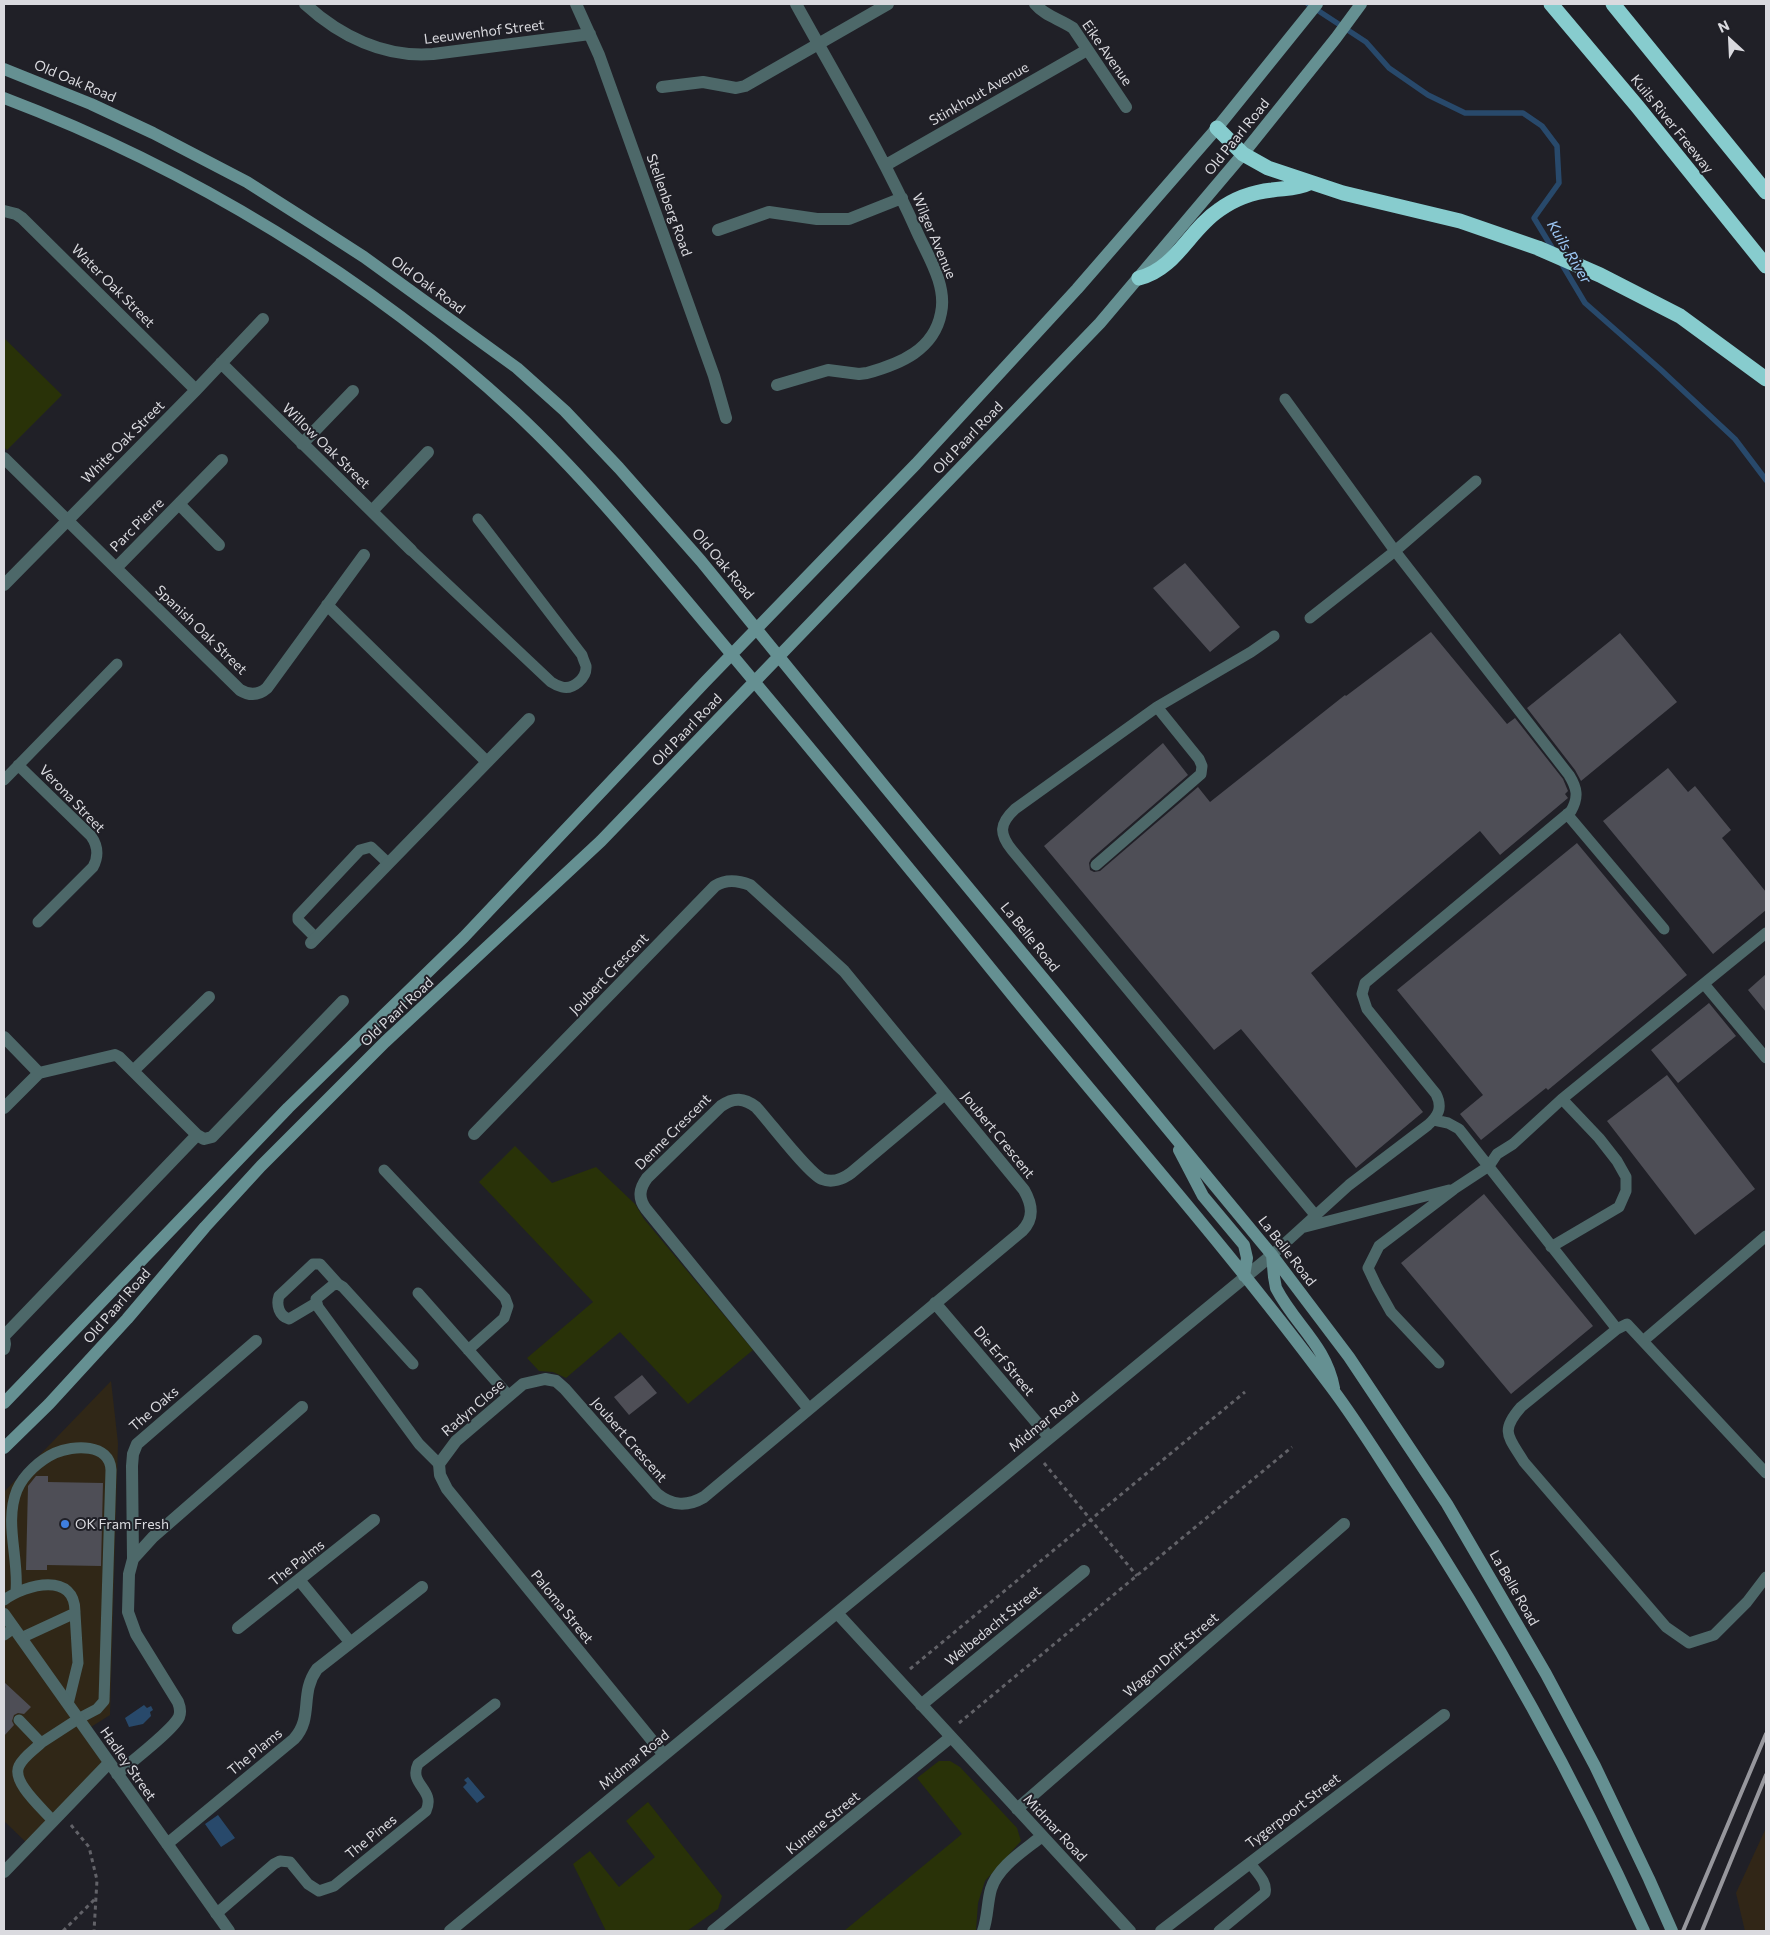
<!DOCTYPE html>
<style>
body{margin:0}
#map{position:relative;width:1770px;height:1935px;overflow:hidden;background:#202027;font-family:Commissioner,sans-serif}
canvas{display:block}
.frame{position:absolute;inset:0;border:5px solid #dadadf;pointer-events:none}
.north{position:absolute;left:1705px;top:15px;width:50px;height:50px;-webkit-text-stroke:4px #202027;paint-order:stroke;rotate:335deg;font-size:14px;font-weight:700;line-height:20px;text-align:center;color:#dadadf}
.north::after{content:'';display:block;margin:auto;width:18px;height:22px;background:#dadadf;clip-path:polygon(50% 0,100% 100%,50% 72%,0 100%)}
</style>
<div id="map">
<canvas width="1770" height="1935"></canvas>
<div class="frame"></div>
<div class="north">N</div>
</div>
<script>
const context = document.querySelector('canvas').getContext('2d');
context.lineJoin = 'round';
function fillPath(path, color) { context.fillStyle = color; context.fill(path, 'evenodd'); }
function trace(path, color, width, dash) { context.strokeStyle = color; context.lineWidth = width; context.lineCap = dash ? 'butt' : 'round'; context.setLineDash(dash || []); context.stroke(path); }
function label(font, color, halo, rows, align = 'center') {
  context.font = font + ' Commissioner,sans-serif'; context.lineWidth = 4; context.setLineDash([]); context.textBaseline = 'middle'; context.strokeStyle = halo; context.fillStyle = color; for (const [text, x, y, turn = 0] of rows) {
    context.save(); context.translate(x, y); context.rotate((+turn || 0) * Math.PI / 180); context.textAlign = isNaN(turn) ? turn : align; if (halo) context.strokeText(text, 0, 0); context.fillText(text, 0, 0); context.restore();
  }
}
fillPath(new Path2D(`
 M111 1381 118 1443 110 1715 91 1727 113 1763 29 1845 4 1821V1492Z`), '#302717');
fillPath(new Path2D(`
 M1766 1828V1931H1745L1736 1893Z`), '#312617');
fillPath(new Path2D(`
 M4 338 62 395 7 450 4 447Z
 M515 1146 552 1183 596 1167 635 1204 644 1219 753 1350 688 1404 620 1332 566 1378 553 1372 539 1371 527 1358 593 1302 479 1182Z
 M939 1761H950L960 1767 1017 1828 1021 1841 985 1881 978 1903 976 1931H844L962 1834 917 1778Z
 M648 1802 722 1896 718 1909 687 1931H606L573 1864 590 1851 619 1887 655 1857 626 1821Z`), '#293208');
fillPath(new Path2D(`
 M144 1705 147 1708 151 1706 153 1710 150 1712 151 1716 143 1724 129 1727 125 1718Z
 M468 1777 485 1797 477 1803 463 1787 467 1783 464 1780Z
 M218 1815 235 1838 221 1847 205 1824Z`), '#28496b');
trace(new Path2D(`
 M1308 4 1366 42 1389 68 1428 95 1465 113H1523L1542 126 1557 146 1559 183 1534 218 1554 251
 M1560 261 1585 303 1660 369 1735 439 1766 480`), '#28496b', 5.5);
fillPath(new Path2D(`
 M1185 563 1240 627 1210 652 1153 588Z
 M1431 632 1507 724 1515 718 1563 779 1568 791 1565 794 1568 798 1500 855 1480 831 1311 973 1423 1112 1356 1168 1241 1029 1214 1050 1044 846 1163 743 1188 775 1091 859 1089 863 1090 870 1094 872 1100 871 1198 787 1210 802 1345 695 1346 696Z
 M1620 633 1677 702 1581 781 1575 770 1527 708Z
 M1668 768 1688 792 1695 786 1731 830 1722 838 1766 892V910L1713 954 1603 821Z
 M1577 843 1687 975 1548 1090 1546 1088 1481 1140 1460 1114 1483 1095 1397 990Z
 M1766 974V1012L1748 990Z
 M1709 1003 1736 1036 1678 1083 1651 1050Z
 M1667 1075 1755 1189 1695 1235 1607 1121Z
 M1484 1194 1593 1326 1511 1394 1401 1263Z
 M642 1375 657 1393 629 1415 614 1397Z
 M36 1476H48V1482L103 1483 101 1566 47 1565V1570H26L28 1486Z
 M4 1682 31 1707 24 1714 18 1713 14 1715 12 1721 14 1725 4 1736Z`), '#4e4e56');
trace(new Path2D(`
 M1044 1463 1137 1576
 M910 1669 1245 1392
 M959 1723 1292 1447
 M71 1825 89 1847 97 1880 94 1931
 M63 1931 96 1898`), '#626268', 3, [4, 4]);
trace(new Path2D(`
 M411 550 551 682C554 684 558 686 562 687 573 690 587 678 586 666 585 663 583 659 582 655L478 519
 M1310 618 1395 551 1476 481
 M1274 636 1251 652 1157 707 1015 809C999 824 999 834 1012 850L1316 1216
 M18 765 91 836C98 846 99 856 93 867L38 922
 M4 780 117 664
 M1567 814 1664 929
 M1096 865 1201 774 1202 766 1199 759 1157 707
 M316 938 298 920V916L360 850 371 847 388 863
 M1704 984 1766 1058
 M1434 1120 1448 1123 1459 1129 1617 1329
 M384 1170 505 1298 508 1306 504 1318 468 1350
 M1305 1227 1449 1190
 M1551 1247 1619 1207 1626 1191V1177L1617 1161 1599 1138 1562 1099
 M1272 1255 1349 1185 1428 1125C1438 1116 1443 1108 1436 1094L1367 1009 1362 994 1365 983 1571 811C1579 797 1577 788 1569 775L1395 551 1285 399
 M418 1293 509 1396
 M316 1303 289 1319C279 1316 276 1305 279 1296L313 1264H320L338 1284
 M1643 1341 1766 1236
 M1439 1363 1391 1312 1377 1287 1368 1268 1379 1246 1454 1189 1489 1166 1497 1154 1513 1144 1562 1099 1766 933
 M413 1364 343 1287 338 1284 333 1285 316 1299 318 1307 419 1444 439 1464
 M1766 1473 1627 1324 1617 1329 1521 1407C1499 1432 1509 1437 1524 1462L1666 1627 1689 1643 1714 1635 1747 1602 1766 1577
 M16 1591C19 1558 4 1522 17 1490 24 1474 40 1460 55 1453 73 1445 110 1443 111 1470L104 1701 97 1709 78 1719 41 1743 19 1720
 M4 1600C26 1584 76 1571 75 1613L21 1638
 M4 1635 14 1628
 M68 1704 78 1663 75 1613
 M41 1743C34 1750 23 1757 19 1766 11 1782 43 1809 53 1821
 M216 1914 274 1864 280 1861 290 1862 308 1884 319 1891 334 1886 426 1811C436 1789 408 1785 418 1764L495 1704
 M1219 1931 1265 1893C1268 1882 1256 1872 1250 1863`), '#4d6869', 11);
trace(new Path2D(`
 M305 4C340 36 384 58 433 54L590 34
 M576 4 599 55 714 376 726 418
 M1035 4C1045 16 1060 19 1073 28L1126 107
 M662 87 703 82 736 88 745 86 888 4
 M886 165 1087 50
 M4 211 16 214 22 218 196 390
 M718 230 769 212 817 219H849L902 198
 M221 363 411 550
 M777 385 828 370 859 374 867 373C900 364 934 350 941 313 947 286 929 258 918 234 883 155 838 80 796 4
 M302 444 353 391
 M4 458 240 690C250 696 259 695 267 688L364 555
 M179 504 219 545
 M372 511 428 452
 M116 568 222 460
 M4 585 196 390 263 319
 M327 605 486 761
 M311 943 529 719
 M4 1037 39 1073
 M133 1071 209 997
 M4 1108 39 1073 115 1055 119 1057 197 1135
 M474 1134 715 886C726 879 737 880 750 885L844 971 1024 1190C1032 1204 1035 1218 1022 1231L704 1497C687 1507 672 1506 657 1494L565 1389 556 1381 545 1379 523 1384 456 1441 439 1464 440 1475 447 1489 664 1755
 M935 1303 1049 1437
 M4 1336 197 1135 204 1139 212 1137 343 1001
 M4 1338 5 1344 4 1349
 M809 1409 646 1209C638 1198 639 1189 647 1178L721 1106C734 1097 744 1098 756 1107 769 1121 808 1173 822 1179 832 1183 843 1179 851 1173L945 1094
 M133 1559 132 1466 133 1454 137 1444 256 1341
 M300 1581 350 1642
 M837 1613 1130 1931
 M4 1614 229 1931
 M238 1628 374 1520
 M921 1705 1084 1571
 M117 1774C130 1763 173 1730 179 1717 181 1712 180 1707 178 1702L136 1634 128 1612 129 1574 133 1559 153 1537 302 1407
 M1017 1809 1344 1524
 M167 1844 294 1739C314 1717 299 1694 317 1669L422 1587
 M4 1872 109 1763
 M450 1931 1272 1255
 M713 1931 951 1737
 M983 1931C988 1917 987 1903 991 1889 998 1866 1025 1850 1042 1836
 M1161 1931 1444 1715`), '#4d6869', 12);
trace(new Path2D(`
 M4 69 91 104 153 133 247 182 316 226 364 257 517 368 565 411 619 468 701 561 886 788 1272 1255 1349 1357 1447 1504 1546 1674 1595 1766 1649 1879 1672 1931
 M4 98C189 168 370 278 515 412 589 481 652 560 717 637 817 756 916 876 1013 996 1119 1126 1231 1252 1331 1387 1356 1420 1378 1456 1401 1491 1494 1632 1575 1778 1644 1931
 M1179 1150 1203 1196 1244 1245 1247 1258 1244 1276
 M1272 1255 1274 1277 1276 1288C1295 1325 1326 1345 1334 1388
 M4 1403 288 1108 464 937 704 683 916 464 1077 289 1217 128 1317 4
 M4 1448 49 1404 127 1319 205 1227 261 1166 385 1042 601 841 1100 323 1243 154 1336 38 1361 4`), '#659092', 12);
trace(new Path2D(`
 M1551 4 1637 106 1766 266
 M1613 4 1766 192
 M1217 128 1243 154 1268 168 1343 193 1460 221 1538 248 1600 275 1680 316 1766 379
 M1139 278C1176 269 1189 230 1219 210 1234 199 1254 192 1272 190 1286 188 1297 189 1309 183`), '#87ccce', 15);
trace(new Path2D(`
 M1683 1931 1766 1734
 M1702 1931 1766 1775`), '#97979d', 4);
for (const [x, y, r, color] of [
 [65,1524,5,"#3f7fe0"]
]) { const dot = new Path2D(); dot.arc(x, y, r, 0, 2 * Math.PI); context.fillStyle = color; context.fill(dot); trace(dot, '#202027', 2); }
label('14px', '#dadadf', '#202027', [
 ["Leeuwenhof Street",484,32,-7],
 ["Eike Avenue",1107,53,55],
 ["Old Oak Road",75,81,23],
 ["Stinkhout Avenue",979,94,-30],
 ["Kuils River Freeway",1672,124,51],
 ["Old Paarl Road",1237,137,-51],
 ["Stellenberg Road",669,205,70],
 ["Wilger Avenue",934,236,67],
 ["Old Oak Road",428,285,36],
 ["Water Oak Street",113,286,45],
 ["Old Paarl Road",968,438,-46],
 ["White Oak Street",123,442,-45],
 ["Willow Oak Street",326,446,44],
 ["Parc Pierre",137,525,-45],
 ["Old Oak Road",723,564,50],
 ["Spanish Oak Street",201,630,44],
 ["Old Paarl Road",687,730,-46],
 ["Verona Street",72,799,46],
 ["La Belle Road",1030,937,51],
 ["Joubert Crescent",609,974,-46],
 ["Old Paarl Road",397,1012,-43],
 ["Denne Crescent",673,1132,-45],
 ["Joubert Crescent",998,1135,51],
 ["La Belle Road",1287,1251,52],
 ["Old Paarl Road",117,1306,-49],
 ["Die Erf Street",1004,1361,50],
 ["Radyn Close",473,1408,-41],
 ["The Oaks",154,1409,-41],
 ["Midmar Road",1044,1422,-39],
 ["Joubert Crescent",629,1440,49],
 ["The Palms",297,1563,-38],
 ["La Belle Road",1514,1588,60],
 ["Paloma Street",562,1607,51],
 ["Welbedacht Street",993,1626,-39],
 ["Wagon Drift Street",1171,1655,-41],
 ["The Plams",255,1752,-39],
 ["Midmar Road",634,1760,-39],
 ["Hadley Street",128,1764,55],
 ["Tygerpoort Street",1293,1811,-37],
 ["Kunene Street",823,1823,-39],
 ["Midmar Road",1055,1828,47],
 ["The Pines",371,1837,-39]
]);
label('14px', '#dadadf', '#202027', [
 ["OK Fram Fresh",75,1524]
], 'left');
label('italic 15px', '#9ec9f7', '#202027', [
 ["Kuils River",1569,252,59]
]);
</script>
